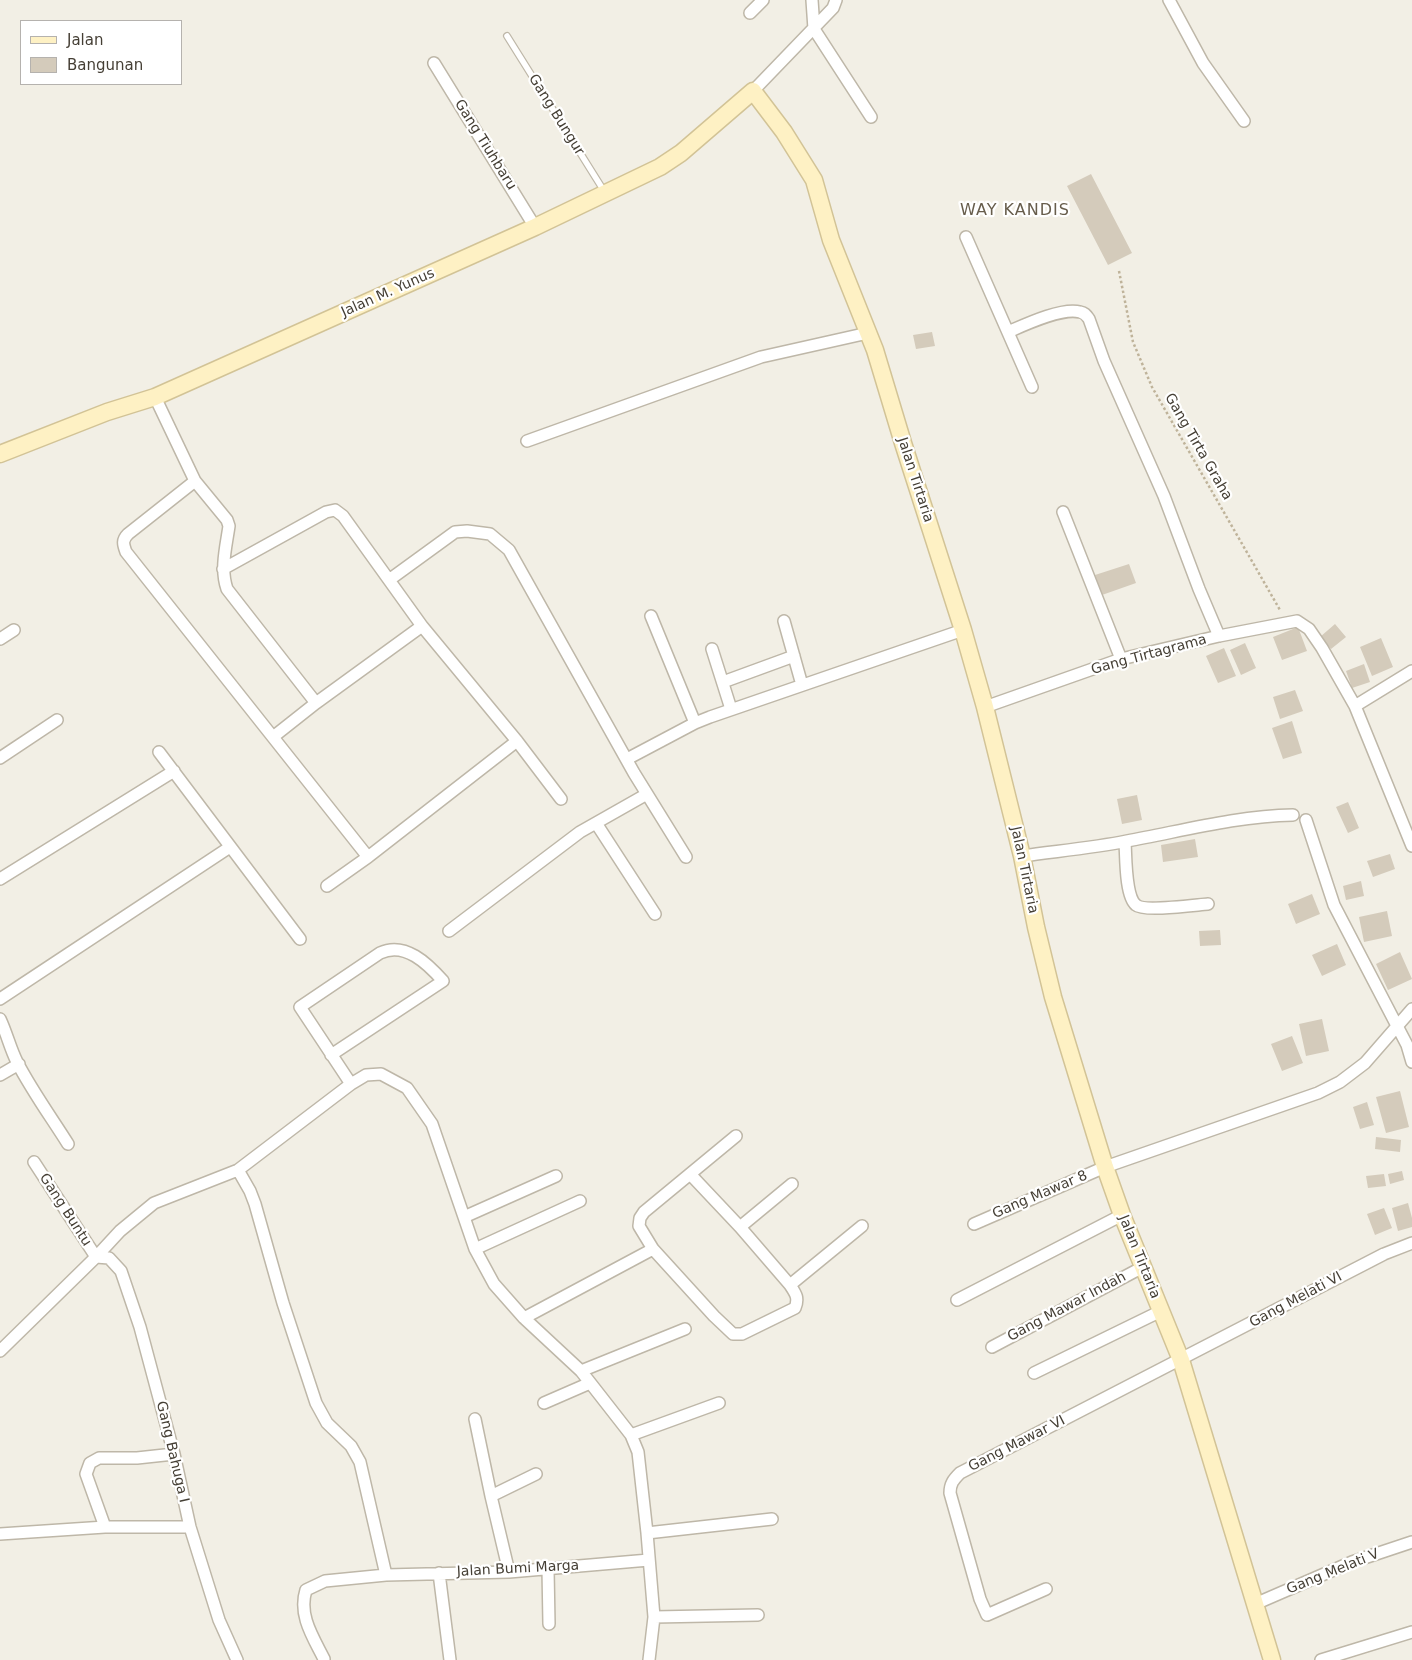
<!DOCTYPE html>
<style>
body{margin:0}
#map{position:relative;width:1412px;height:1660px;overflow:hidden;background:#f2efe5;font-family:"DejaVu Sans",sans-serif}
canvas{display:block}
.legend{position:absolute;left:20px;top:20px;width:162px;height:65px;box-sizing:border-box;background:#fff;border:1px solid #b5b2ae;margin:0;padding:6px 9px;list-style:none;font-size:15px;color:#453f35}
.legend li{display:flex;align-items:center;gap:10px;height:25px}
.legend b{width:25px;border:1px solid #b5b2ae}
</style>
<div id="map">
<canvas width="1412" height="1660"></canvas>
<ul class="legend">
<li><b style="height:6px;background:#fef1c4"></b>Jalan</li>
<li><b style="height:14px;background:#d4cbbb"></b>Bangunan</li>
</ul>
</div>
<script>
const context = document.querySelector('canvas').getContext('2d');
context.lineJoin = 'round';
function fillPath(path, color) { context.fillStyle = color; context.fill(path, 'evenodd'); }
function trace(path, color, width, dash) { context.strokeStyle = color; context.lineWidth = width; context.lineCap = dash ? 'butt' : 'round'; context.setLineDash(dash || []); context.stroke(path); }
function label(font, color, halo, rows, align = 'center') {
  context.font = font + ' "DejaVu Sans",sans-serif'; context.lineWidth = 4.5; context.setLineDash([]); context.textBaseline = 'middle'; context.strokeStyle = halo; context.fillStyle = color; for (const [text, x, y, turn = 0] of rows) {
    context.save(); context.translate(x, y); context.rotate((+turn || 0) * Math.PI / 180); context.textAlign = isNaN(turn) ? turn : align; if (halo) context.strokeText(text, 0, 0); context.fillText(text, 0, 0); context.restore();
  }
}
fillPath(new Path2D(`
 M1091 174 1132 253 1108 265 1067 186Z
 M932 332 935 346 916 349 913 335Z
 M1129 564 1136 583 1102 595 1095 575Z
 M1335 624 1346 637 1331 649 1320 637Z
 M1298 627 1307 651 1282 660 1273 637Z
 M1381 638 1393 667 1372 676 1360 647Z
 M1245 643 1256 668 1241 675 1230 650Z
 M1224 648 1236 676 1218 683 1206 656Z
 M1364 664 1370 682 1352 688 1346 671Z
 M1295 690 1303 711 1280 719 1273 697Z
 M1292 721 1302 753 1283 759 1272 728Z
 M1137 795 1142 820 1122 824 1117 799Z
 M1348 802 1359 828 1348 833 1336 807Z
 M1195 839 1198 857 1163 862 1161 845Z
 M1390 854 1395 869 1373 877 1367 861Z
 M1361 881 1364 896 1346 900 1343 886Z
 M1312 894 1320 914 1296 924 1288 904Z
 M1387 911 1392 936 1364 942 1359 917Z
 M1220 930 1221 945 1200 946 1199 931Z
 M1337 944 1346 965 1322 976 1312 955Z
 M1400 952 1412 979 1388 990 1376 964Z
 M1322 1019 1329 1051 1306 1056 1299 1024Z
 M1292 1036 1303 1063 1282 1071 1271 1044Z
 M1400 1091 1409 1127 1386 1133 1376 1097Z
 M1367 1102 1374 1125 1360 1129 1353 1107Z
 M1376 1137 1401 1140 1400 1152 1375 1149Z
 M1402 1171 1404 1180 1390 1184 1388 1174Z
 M1384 1174 1386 1186 1368 1188 1366 1176Z
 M1408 1203 1412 1218V1227L1398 1231 1392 1208Z
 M1384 1208 1392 1228 1375 1235 1367 1214Z`), '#d4cbbb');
const lane = new Path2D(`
 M507 36 604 191`);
const street = new Path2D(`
 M812 0 814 29 871 117
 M1169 0 1203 63 1244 121
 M750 13 763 0
 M434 63 535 227
 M753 91 833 8 836 0
 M966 237 1032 387
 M1008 332C1024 325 1062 307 1080 312 1085 313 1086 315 1089 319L1104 361 1164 496 1199 589 1219 636
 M155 397 195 481 227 520 229 526C226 547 220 569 227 589L316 703
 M527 441 761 357 868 333
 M195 481 128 534C122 540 123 544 126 552L368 857 517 741
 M1063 512 1121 659
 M223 569 326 512 335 510 343 516 422 626
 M389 580 455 532 467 531 490 534 509 550 634 773 686 857
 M651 616 695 723
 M784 621 802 685
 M0 639 14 630
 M712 649 731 709
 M723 682 794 656
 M1355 706 1412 671
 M985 707 1121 659 1219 636 1297 621 1309 629 1322 648 1355 706 1412 846
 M273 737 316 703 422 626 517 741 561 799
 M159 752 300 939
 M0 758 57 720
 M627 759 695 723 710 717 963 630
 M1306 820 1334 905 1407 1045 1412 1062
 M596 823 655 914
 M1125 842C1126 856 1125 896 1136 905 1144 912 1195 905 1208 904
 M1022 856C1057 851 1092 848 1127 841 1182 831 1237 816 1293 815
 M0 879 174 771
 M327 886 368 857
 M449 931 580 832 647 794
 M0 999 230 847
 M0 1019C7 1034 10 1048 17 1062 32 1091 51 1117 68 1144
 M331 1055 443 981C428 964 405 941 380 953L300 1007 351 1084
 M0 1075 19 1064
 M34 1162 96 1257 109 1258 121 1271 140 1327 174 1454 190 1527 219 1620 237 1660
 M238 1170 250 1191 255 1204 283 1303 316 1403 327 1423 351 1446 360 1462 386 1575
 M690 1174 740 1227 790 1285C796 1294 799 1298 795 1308L742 1334H733L714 1316 653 1249 639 1226 640 1218 644 1212 736 1136
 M464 1217 556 1176
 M974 1224 1105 1167 1318 1093 1340 1082 1365 1063 1412 1009
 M740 1227 792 1184
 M475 1249 580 1201
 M790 1285 862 1226
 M957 1300 1122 1215
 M524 1318 653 1249
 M992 1347 1143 1267
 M0 1351 96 1257 120 1231 154 1203 238 1170 351 1084 366 1075 381 1074 407 1088 432 1124 475 1249 494 1284 524 1318 581 1371 631 1435 638 1452 647 1533 654 1617 649 1660
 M581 1371 685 1329
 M1034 1373 1161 1311
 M544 1403 590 1383
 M475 1419 491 1496
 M631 1435 719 1403
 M105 1527 86 1474 90 1463 99 1458H137L174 1454
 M647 1533 772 1519
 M0 1534 105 1527H190
 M548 1569 549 1624
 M509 1572 491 1496 536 1474
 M439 1573 450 1660
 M1046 1589 987 1615 980 1599 950 1493C950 1484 953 1480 960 1473L1384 1254 1412 1243
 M1255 1604 1352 1562 1412 1542
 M654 1617 758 1615
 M324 1659C313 1637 298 1615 306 1590L325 1581 386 1575 509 1572 649 1560
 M1321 1660 1412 1632`);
const secondary = new Path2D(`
 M0 454 107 412 155 397 535 227 660 167 681 153 753 91 784 132 814 180 831 240 875 350 903 443 963 630 985 707 1022 856 1036 927 1053 997 1105 1167 1122 1215 1181 1360 1272 1660`);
trace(lane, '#beb7a8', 8);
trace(street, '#beb7a8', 14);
trace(secondary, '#d2c396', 19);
trace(new Path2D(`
 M1119 271 1133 342 1152 387 1280 610`), '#bfb39a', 2.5, [2.5, 2.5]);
trace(lane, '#fff', 5.5);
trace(street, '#fff', 11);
trace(secondary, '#fef1c4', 16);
label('14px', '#453f35', '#fff', [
 ["Gang Bungur",556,115,58],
 ["Gang Tiuhbaru",485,145,58],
 ["Jalan M. Yunus",388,293,-24],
 ["Gang Tirta Graha",1198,447,60],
 ["Jalan Tirtaria",915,480,72],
 ["Gang Tirtagrama",1149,655,-15],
 ["Jalan Tirtaria",1024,870,78],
 ["Gang Mawar 8",1040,1195,-23],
 ["Gang Buntu",65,1210,57],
 ["Jalan Tirtaria",1139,1257,68],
 ["Gang Melati VI",1296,1300,-28],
 ["Gang Mawar Indah",1067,1307,-28],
 ["Gang Mawar VI",1017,1444,-27],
 ["Gang Bahuga I",172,1452,77],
 ["Jalan Bumi Marga",518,1569,-3],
 ["Gang Melati V",1333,1572,-22]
]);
context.letterSpacing = '1px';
label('16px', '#675d4c', '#fff', [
 ["WAY KANDIS",1015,211]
]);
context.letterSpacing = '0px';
</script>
